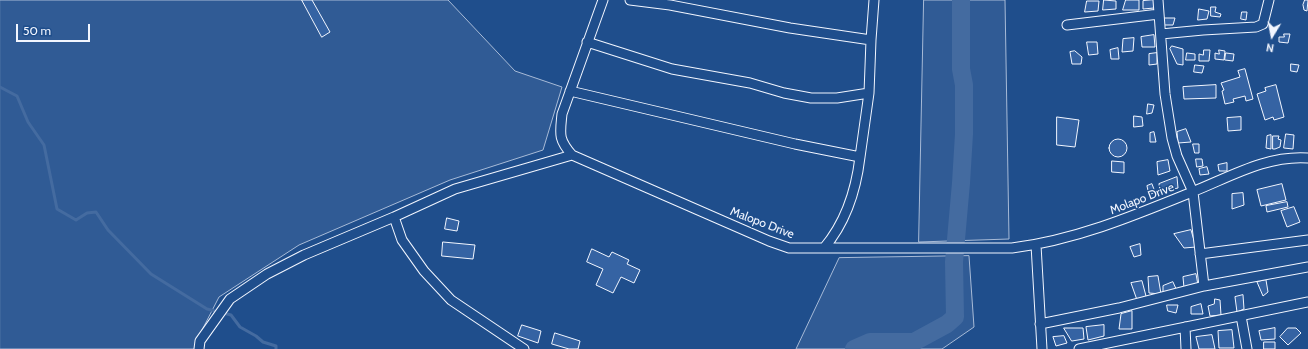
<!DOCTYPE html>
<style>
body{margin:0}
#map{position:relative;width:1308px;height:349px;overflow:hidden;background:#1f4e8c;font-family:Cabin,sans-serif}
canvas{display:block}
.north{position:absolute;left:1252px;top:16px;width:40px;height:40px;-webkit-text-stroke:3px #1f4e8c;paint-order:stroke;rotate:190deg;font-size:11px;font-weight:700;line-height:16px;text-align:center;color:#f2f6ff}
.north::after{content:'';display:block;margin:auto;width:14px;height:18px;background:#f2f6ff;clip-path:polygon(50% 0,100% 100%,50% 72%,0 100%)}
.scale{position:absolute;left:16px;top:24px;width:74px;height:18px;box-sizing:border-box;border:2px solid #f2f6ff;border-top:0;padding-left:5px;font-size:12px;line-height:14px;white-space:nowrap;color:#f2f6ff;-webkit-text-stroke:3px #1f4e8c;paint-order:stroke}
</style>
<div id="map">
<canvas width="1308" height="349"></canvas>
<div class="north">N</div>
<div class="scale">50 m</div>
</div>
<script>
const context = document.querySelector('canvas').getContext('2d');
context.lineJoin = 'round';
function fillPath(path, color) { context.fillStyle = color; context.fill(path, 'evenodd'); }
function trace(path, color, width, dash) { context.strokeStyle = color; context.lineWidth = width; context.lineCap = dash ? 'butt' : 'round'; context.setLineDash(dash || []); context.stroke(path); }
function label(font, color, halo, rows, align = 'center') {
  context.font = font + ' Cabin,sans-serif'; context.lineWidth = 3; context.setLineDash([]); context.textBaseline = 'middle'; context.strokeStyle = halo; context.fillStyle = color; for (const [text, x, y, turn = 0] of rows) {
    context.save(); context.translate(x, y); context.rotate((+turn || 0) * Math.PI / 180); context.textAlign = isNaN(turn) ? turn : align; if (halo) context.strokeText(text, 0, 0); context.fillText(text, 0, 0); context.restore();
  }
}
const built = new Path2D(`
 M0 0H448L515 71 562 87 543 150 450 180 299 245 219 297 201 332 195 349H0Z
 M924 0H1005L1009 239 919 242Z
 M969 256 974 327 942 349H796L839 258Z`);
fillPath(built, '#305b95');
trace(built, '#a8bbd7', 1);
trace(new Path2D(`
 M0 87 17 96 28 122 44 145 57 209 76 220 87 213 96 212 108 230 151 274 207 309 231 315 240 327 256 336 263 342 276 346V349`), '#446ba0', 3);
trace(new Path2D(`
 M854 349 870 342H914L947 324 955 317 954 262 961 183 964 134V85L961 69V0`), '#446ba0', 18);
const building = new Path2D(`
 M302 0H312L330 32 322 37Z
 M1104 0 1116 1V9L1103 10Z
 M1126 0H1139V10H1123Z
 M1154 0V8L1143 9V1Z
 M1305 0H1308L1307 11 1304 10 1303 5Z
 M1087 1H1099L1098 11 1085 12Z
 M1211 7H1216L1215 12 1221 14 1220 17 1211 16Z
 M1199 9 1209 11 1207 19 1198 20Z
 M1242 12H1247L1246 20 1241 19Z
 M1164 18H1175L1173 25H1165Z
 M1284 34H1290L1288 43 1279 42V37H1284Z
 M1154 35 1155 47H1142L1141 37Z
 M1134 38 1133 51 1122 52 1123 39Z
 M1087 42H1097L1098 54 1089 55Z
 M1172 46 1183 49V65L1177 64 1170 49Z
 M1118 48 1119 59H1111L1110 50Z
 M1204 50H1210L1209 61H1199V54L1203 55Z
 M1219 50 1225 51 1224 60 1215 59V53L1219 54Z
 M1075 51 1082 57 1081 64H1072L1070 52Z
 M1157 53V64L1149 65V54Z
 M1187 53 1195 54V60H1186Z
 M1226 53 1234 54 1233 61 1225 60Z
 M1291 64 1299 65 1297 72 1291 71Z
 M1195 65 1204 66 1202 73 1194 72Z
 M1245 69 1253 99 1246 101 1245 96 1233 99 1234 102 1225 104 1222 91 1224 90 1221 83 1240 77 1238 71Z
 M1216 85V98L1184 99 1183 87Z
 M1276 85 1284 117 1274 120 1273 117 1265 120 1257 94 1266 91 1265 88Z
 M1148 104 1154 105 1152 113 1147 114Z
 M1134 116 1142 117 1143 126 1134 127Z
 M1057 117 1079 120 1075 147 1057 145Z
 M1241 117V130L1228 131 1227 118Z
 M1186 129 1191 142 1178 143 1177 132Z
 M1154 132 1156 142H1150V133Z
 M1286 134 1294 135 1293 149 1284 148Z
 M1271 135V149L1266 148 1267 136Z
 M1273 136H1279L1278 139 1281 140 1280 147 1275 149H1273Z
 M1109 148a9 9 0 1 1 18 0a9 9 0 1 1-18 0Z
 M1193 144H1199V153H1195Z
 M1196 159H1202L1203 166 1197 167Z
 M1168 160 1170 171 1158 175 1157 162Z
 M1112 161 1124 162V173L1112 172Z
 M1227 163V171H1219L1218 165Z
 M1207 167 1209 174 1200 175 1199 169Z
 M1177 177 1178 188 1160 192 1159 184Z
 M1152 184 1155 192 1149 195 1147 186Z
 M1282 184 1286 200 1261 206 1257 190Z
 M1243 193 1244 205 1232 209V194Z
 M1287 202 1288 207 1267 212 1266 206Z
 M1294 207 1300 222 1287 227 1281 211Z
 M447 218 459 221 457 231 445 229Z
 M1191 230 1196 247 1184 248 1174 234Z
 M443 242 475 245 473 259 442 256Z
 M1140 244 1141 255 1134 257 1130 247Z
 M592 249 609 257 612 252 629 260 627 264 640 270 634 283 621 277 613 293 596 285 603 269 587 262Z
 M1196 274 1198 285 1184 288 1183 277Z
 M1158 276 1161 294 1149 293 1148 277Z
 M1266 280 1268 292 1263 296 1257 282Z
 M1142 281 1146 296 1137 300 1131 283Z
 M1173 282 1177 291 1163 293V286Z
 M1243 295 1244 309 1237 312 1235 297Z
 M1215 299 1220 300 1221 315 1210 316 1208 306 1214 304Z
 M1201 304 1203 314H1191V307Z
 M1167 305H1178L1176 313 1168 311Z
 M1132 311V329H1119L1121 314Z
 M522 325 541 331 538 343 518 336Z
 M1104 325V336L1088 340 1086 327Z
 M1064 328H1083L1084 339 1072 341Z
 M1275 328V339L1261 340 1259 331Z
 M1288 328H1296L1301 333 1288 345 1280 337Z
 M1232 330 1234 348H1219L1218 331Z
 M555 333 580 341 578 349H569L552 344Z
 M1212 335 1215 349H1199L1196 337Z
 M1064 336 1067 343 1056 346 1053 337Z
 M1264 342H1275V349H1264Z`);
fillPath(building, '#3563a3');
trace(building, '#f2f6ff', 1);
const street = new Path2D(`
 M603 0 562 114C560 134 558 139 572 155L769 241 789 248H1012C1075 240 1133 216 1192 192 1230 177 1266 155 1308 158
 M630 0 670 5 790 28 871 40 874 0
 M1067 25 1159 14
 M1161 34 1203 30 1256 27 1263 24 1269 0
 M587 42 672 69 750 83 784 93 811 98H837L869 93
 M570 91 795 144 860 157 869 93 871 40
 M394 217 402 240 424 271 451 300 524 349
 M1036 245 1042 349
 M824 248C846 222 856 191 860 157
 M1200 254 1308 240
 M1204 286 1308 267
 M1241 316 1247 349
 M1040 324 1119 308 1204 286 1193 192 1177 156 1172 138 1165 94 1158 0
 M1185 327 1186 349
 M199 349 200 341 230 299 267 274 304 255 394 217 455 189 572 155
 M1079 349 1308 302`);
trace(street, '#f2f6ff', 11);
trace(street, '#1f4e8c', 9);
label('12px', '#f2f6ff', '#1f4e8c', [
 ["Molapo Drive",1142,199,-21],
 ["Malopo Drive",762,223,21]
]);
</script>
